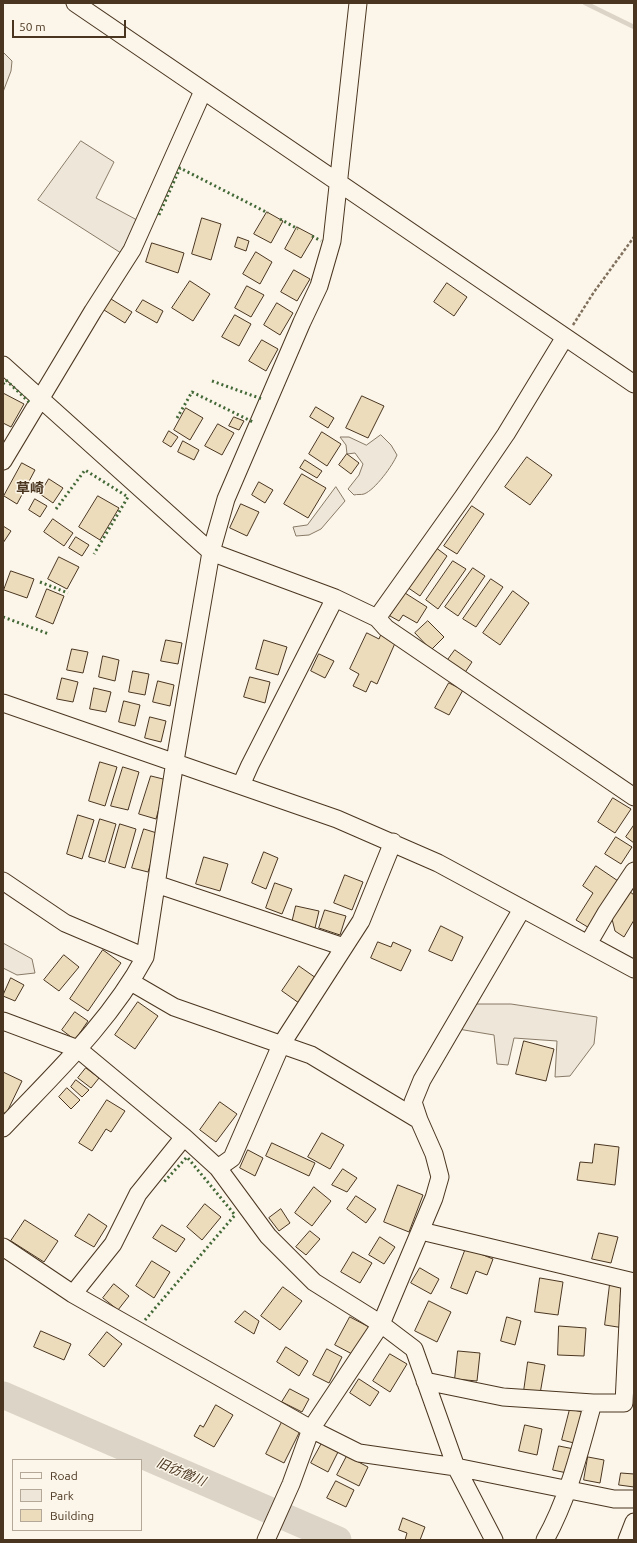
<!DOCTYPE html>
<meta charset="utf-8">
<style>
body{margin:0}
#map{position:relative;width:637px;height:1543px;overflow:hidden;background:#fbf6e9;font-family:Ubuntu,sans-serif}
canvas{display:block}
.frame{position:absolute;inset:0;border:4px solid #4a3520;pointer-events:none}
.legend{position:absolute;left:12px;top:1459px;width:130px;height:72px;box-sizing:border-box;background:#fbf6e9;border:1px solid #b4a999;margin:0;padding:5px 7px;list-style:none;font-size:12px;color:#4a3520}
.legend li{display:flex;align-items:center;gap:8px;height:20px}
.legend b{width:20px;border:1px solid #b4a999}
.scale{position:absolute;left:12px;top:20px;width:114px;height:18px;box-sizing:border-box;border:2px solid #4a3520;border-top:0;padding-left:5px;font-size:12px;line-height:14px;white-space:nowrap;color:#4a3520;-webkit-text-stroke:3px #fbf6e9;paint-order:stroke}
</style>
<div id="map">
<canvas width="637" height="1543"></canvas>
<div class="frame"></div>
<ul class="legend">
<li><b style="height:5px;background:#fbf6e9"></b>Road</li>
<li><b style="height:11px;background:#ede6d9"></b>Park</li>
<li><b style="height:11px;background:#ecdcbc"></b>Building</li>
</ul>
<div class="scale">50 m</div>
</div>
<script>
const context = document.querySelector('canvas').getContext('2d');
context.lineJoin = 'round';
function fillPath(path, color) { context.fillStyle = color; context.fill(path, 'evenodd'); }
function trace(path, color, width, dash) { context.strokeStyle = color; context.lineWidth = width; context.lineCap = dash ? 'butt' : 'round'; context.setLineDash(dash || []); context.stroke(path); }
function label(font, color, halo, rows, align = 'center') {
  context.font = font + ' Ubuntu,"Noto Sans JP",sans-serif'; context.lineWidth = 3; context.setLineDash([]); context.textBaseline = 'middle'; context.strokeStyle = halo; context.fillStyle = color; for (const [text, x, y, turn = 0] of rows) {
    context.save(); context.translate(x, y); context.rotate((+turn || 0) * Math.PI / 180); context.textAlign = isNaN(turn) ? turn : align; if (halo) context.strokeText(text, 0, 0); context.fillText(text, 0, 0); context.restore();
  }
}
const green = new Path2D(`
 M3 52 12 61 11 71 3 92Z
 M81 141 114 162 96 198 137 220 121 253 38 200Z
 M381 435 391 445 397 455C393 465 375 490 364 494 361 495 357 494 354 495L348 489 359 475 363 464 355 453 347 454 346 445 340 437H349L366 445Z
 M336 487 345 501 321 529 309 535 296 536 293 527 307 525Z
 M3 943 32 959 35 973 17 975 3 968Z
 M475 1004H511L597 1017 594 1044 570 1076 555 1077 557 1041 514 1038 508 1065 497 1064 494 1035 452 1028Z`);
fillPath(green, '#ede6d9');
trace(green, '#887966', 1);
trace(new Path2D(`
 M585 3 634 27`), '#dcd4c6', 4.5);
trace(new Path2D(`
 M3 1395 338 1540`), '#dcd4c6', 27);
const building = new Path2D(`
 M267 212 283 221 271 243 254 234Z
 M202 218 221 224 211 260 192 254Z
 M297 227 314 236 301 258 285 249Z
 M238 237 249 241 246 251 235 247Z
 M152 243 184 253 178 273 146 262Z
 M256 252 272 262 260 284 243 274Z
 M294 270 310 279 297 301 281 292Z
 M190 281 210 294 193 321 172 308Z
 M447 283 467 297 454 316 434 302Z
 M247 286 264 295 251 317 235 308Z
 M111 299 132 312 125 323 104 310Z
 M143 300 163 311 157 323 136 311Z
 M277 303 293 313 280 335 264 325Z
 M235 315 251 324 239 346 222 337Z
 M262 340 278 349 266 371 249 361Z
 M3 393 24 404 11 427 3 423Z
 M362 396 384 406 368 438 346 428Z
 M316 407 334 418 328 428 310 417Z
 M186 408 203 418 190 440 174 430Z
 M234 417 244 421 239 430 229 426Z
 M218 424 234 433 222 455 205 446Z
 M169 431 178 437 171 447 163 442Z
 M322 432 341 444 327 466 309 454Z
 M183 441 199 450 194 460 178 452Z
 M347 454 359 463 351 474 339 465Z
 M527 457 552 475 530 505 505 487Z
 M305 460 322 471 317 478 300 468Z
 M22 463 35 470 17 504 4 496Z
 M302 474 326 488 308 518 284 504Z
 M49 479 63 488 53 503 40 494Z
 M259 482 273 490 265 503 252 495Z
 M98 496 119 508 100 540 79 527Z
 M35 499 47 506 40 517 29 510Z
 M241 504 259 512 247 536 230 528Z
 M472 506 484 514 457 554 444 546Z
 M53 519 73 533 64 546 44 532Z
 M3 526 11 531 3 543Z
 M76 537 89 545 82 556 69 548Z
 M435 547 447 556 420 596 407 587Z
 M59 557 79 567 67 589 48 579Z
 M453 561 466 569 438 609 426 600Z
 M473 568 485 576 458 616 445 607Z
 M11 571 34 579 27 598 4 590Z
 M491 579 503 587 476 627 463 619Z
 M47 589 64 596 53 624 36 617Z
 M513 591 529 603 500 645 483 633Z
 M405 593 427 607 417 623 403 615 399 621 390 616Z
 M428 621 444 637 431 650 415 633Z
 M367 633 379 639 381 634 396 641 377 684 371 681 366 692 353 686 359 674 350 669Z
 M166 640 182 643 178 664 161 661Z
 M264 640 287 647 278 675 256 669Z
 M72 649 88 652 83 673 67 670Z
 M455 650 472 662 464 674 447 661Z
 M319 654 334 661 325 678 311 671Z
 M103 656 119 660 115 681 99 677Z
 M133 671 149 674 145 695 129 692Z
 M250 677 270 682 265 703 244 697Z
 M62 678 78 682 73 702 57 699Z
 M158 681 174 685 170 706 153 702Z
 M449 683 463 690 449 715 435 708Z
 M94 688 111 692 106 712 90 709Z
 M124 701 140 705 135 726 119 722Z
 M150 717 166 721 161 742 145 738Z
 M100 762 117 767 105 806 89 801Z
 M123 767 139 772 128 810 111 806Z
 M151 776 167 780 156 819 139 814Z
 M613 798 631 809 615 833 598 822Z
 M78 815 94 820 82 859 67 854Z
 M100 819 116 824 105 862 89 857Z
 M120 824 136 829 125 868 109 863Z
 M634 825V843L626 837Z
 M144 829 160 834 148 872 132 868Z
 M616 837 632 847 621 864 605 854Z
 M264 852 278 858 266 889 252 883Z
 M204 857 228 864 220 891 196 884Z
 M596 866 621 883 591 929 576 920 593 893 583 886Z
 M345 875 363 882 352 910 334 903Z
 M275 883 292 889 282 914 266 908Z
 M629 891 634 895V920L624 937 615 931 612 919Z
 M296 906 319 911 315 928 292 923Z
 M325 910 346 916 340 935 319 928Z
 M441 926 463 937 452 961 429 951Z
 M378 942 391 947 393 942 411 950 401 971 371 958Z
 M103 950 121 963 88 1011 70 999Z
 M64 955 79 967 59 991 44 980Z
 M299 966 316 978 299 1003 282 991Z
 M11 978 24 985 15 1001 3 996Z
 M138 1002 158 1016 135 1049 115 1035Z
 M75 1012 88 1021 75 1040 62 1030Z
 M524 1041 554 1049 546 1081 516 1074Z
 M86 1068 99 1078 91 1088 78 1078Z
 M3 1072 22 1081 6 1114 3 1112Z
 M76 1080 89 1090 82 1097 71 1087Z
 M67 1088 80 1100 71 1109 59 1097Z
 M107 1100 125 1111 111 1132 106 1129 92 1151 79 1143Z
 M220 1102 237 1114 216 1142 200 1130Z
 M322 1133 344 1145 330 1169 308 1157Z
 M272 1143 315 1163 309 1176 266 1156Z
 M595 1144 619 1147 615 1185 577 1180 580 1162 592 1163Z
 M248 1150 263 1158 255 1176 240 1168Z
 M343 1169 357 1178 347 1192 332 1185Z
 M398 1185 423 1195 409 1232 384 1222Z
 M314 1187 331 1201 312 1226 295 1213Z
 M356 1196 376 1209 366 1223 347 1209Z
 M205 1204 221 1217 202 1240 187 1227Z
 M281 1209 290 1223 279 1231 269 1218Z
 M89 1214 107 1226 94 1247 75 1236Z
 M25 1220 58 1241 44 1262 11 1241Z
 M162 1225 185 1239 176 1252 153 1238Z
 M310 1231 320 1239 306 1255 296 1247Z
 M599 1233 618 1237 611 1263 592 1259Z
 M380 1237 395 1247 384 1264 369 1255Z
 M466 1248 493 1259 487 1275 476 1271 467 1294 451 1288Z
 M353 1252 372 1263 360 1283 341 1272Z
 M152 1261 170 1272 154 1298 136 1286Z
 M420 1268 439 1279 431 1294 411 1283Z
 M540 1278 563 1282 558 1315 535 1312Z
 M114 1284 129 1296 118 1310 103 1298Z
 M610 1284 622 1285 620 1307H626L624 1328 605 1325Z
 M283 1287 302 1301 280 1330 261 1316Z
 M429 1301 451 1312 437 1342 415 1331Z
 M245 1311 259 1321 254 1334 235 1322Z
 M350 1317 369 1327 354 1355 335 1345Z
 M507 1317 521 1321 515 1345 501 1341Z
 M559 1326 586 1328 584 1356 558 1355Z
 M41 1331 71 1344 64 1360 34 1347Z
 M107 1332 122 1344 104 1367 89 1355Z
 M286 1347 308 1361 299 1376 277 1362Z
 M327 1349 342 1357 329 1383 313 1375Z
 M458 1351 480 1353 477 1381 455 1379Z
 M390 1354 407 1364 390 1392 373 1381Z
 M528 1362 545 1365 540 1394 524 1391Z
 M359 1379 379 1392 370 1406 350 1393Z
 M290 1389 309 1399 302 1412 282 1402Z
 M216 1405 233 1415 214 1447 194 1436 200 1425 203 1427Z
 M570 1409 586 1413 578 1444 562 1440Z
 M282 1422 300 1431 284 1463 266 1454Z
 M525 1425 542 1429 537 1455 519 1451Z
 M322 1443 338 1452 328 1472 311 1463Z
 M559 1446 574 1449 567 1473 553 1470Z
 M347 1456 368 1467 359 1486 337 1475Z
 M588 1457 604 1460 600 1483 584 1480Z
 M621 1473 634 1474V1487L619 1485Z
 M336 1481 354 1490 346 1507 327 1498Z
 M403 1518 425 1527 420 1540H405L407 1533 399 1530Z`);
fillPath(building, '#ecdcbc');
trace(building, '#4a3520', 1);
const minor = new Path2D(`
 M75 3 634 384
 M3 365 211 552 335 598 377 618 386 628 634 797
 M3 461 93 311 132 250 203 91
 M377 618 463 497 506 434 565 337
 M3 703 337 819 438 863 634 969
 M241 785 250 765 335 598
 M3 881 65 923 145 957
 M156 884 344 947
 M588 944 606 913 634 871
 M131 982 174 1007 311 1055 419 1120
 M3 1021 78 1049 184 1137 218 1168 268 1236 314 1282 381 1324 414 1349 456 1467 494 1540
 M3 1128C54 1074 110 1022 145 957L175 761 211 552 226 499 302 322 319 286 332 241 358 3
 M218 1168 232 1158 281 1045 361 921 393 842
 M421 1231 634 1282
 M3 1247 73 1294 311 1429 359 1453 456 1467 614 1499H634
 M73 1294 113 1244 138 1194 184 1137
 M425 1381 503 1397 593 1403H624L630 1281
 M266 1540 291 1484 311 1429 381 1324 434 1198 440 1177 434 1154 419 1120 413 1102 422 1080 522 909
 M545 1540C569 1497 580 1449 593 1403
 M627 1540 634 1522`);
trace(minor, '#4a3520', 19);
trace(new Path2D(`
 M573 325 594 292 634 237`), '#7f6f5c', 2.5, [3, 2]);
trace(minor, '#fbf6e9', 17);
trace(new Path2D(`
 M159 215 180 168 268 213
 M280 219 298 229
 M312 236 321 241
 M212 381 262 399
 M3 384 6 380 30 403 29 404
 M177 418 192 392 253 422
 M56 509 85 470 128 497 94 554
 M40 582 68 593
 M3 617 49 634
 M145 1320 235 1215 187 1157 163 1183`), '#436837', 3, [2, 3]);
label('italic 13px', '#4a3520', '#fbf6e9', [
 ["旧彷僧川",181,1472,23]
]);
label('bold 14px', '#4a3520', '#fbf6e9', [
 ["草崎",30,488]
]);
</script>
